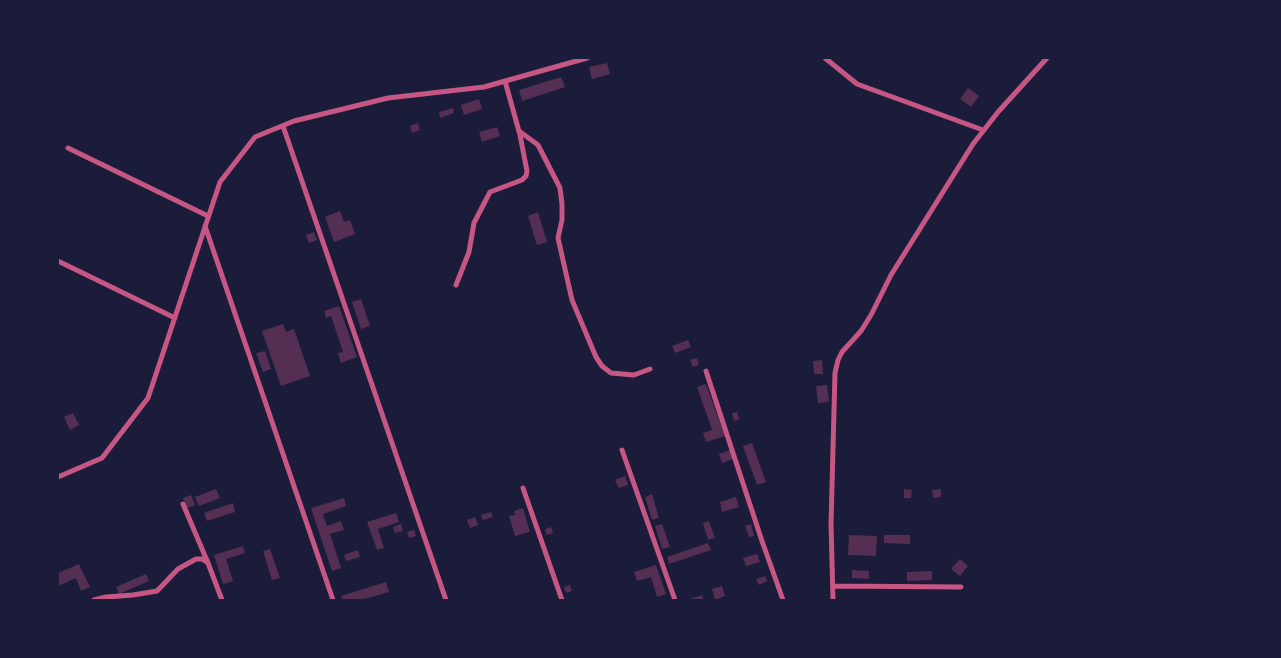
<!DOCTYPE html>
<style>
body{margin:0}
#map{position:relative;width:1281px;height:658px;overflow:hidden;background:#1b1b3a;font-family:Helvetica,sans-serif}
canvas{display:block}
.frame{position:absolute;inset:0;border:59px solid #1b1b3a;pointer-events:none}
</style>
<div id="map">
<canvas width="1281" height="658"></canvas>
<div class="frame"></div>
</div>
<script>
const context = document.querySelector('canvas').getContext('2d');
context.lineJoin = 'round';
function fillPath(path, color) { context.fillStyle = color; context.fill(path, 'evenodd'); }
function trace(path, color, width, dash) { context.strokeStyle = color; context.lineWidth = width; context.lineCap = dash ? 'butt' : 'round'; context.setLineDash(dash || []); context.stroke(path); }
fillPath(new Path2D(`
 M607 63 610 74 592 79 589 67Z
 M561 77 565 87 522 101 519 90Z
 M968 88 979 96 971 107 960 99Z
 M479 99 482 109 464 115 461 105Z
 M453 108 454 113 440 118 439 112Z
 M418 123 420 130 412 133 410 126Z
 M497 127 500 136 482 142 479 132Z
 M340 211 344 222 350 220 355 234 334 242 325 217Z
 M538 212 547 242 537 245 528 216Z
 M314 232 317 240 309 243 306 235Z
 M361 299 370 326 361 329 352 302Z
 M339 306 357 357 341 363 338 353 343 352 331 316 326 318 324 311Z
 M283 324 286 332 294 329 310 376 281 386 262 331Z
 M688 340 691 347 675 353 672 346Z
 M265 351 271 369 263 372 256 353Z
 M697 358 699 365 693 367 690 360Z
 M822 360 823 374H814L813 361Z
 M706 384 725 436 706 442 703 433 712 430 697 387Z
 M827 385 829 402 818 403 816 386Z
 M737 412 739 419 734 421 732 413Z
 M73 413 79 425 70 430 64 417Z
 M752 443 766 482 757 485 743 446Z
 M730 450 733 459 722 463 719 454Z
 M625 476 628 485 619 488 615 480Z
 M216 489 220 498 199 506 195 497Z
 M904 489 912 490 911 498H904Z
 M941 489V497L933 498 932 490Z
 M652 494 659 518 652 520 645 497Z
 M191 495 195 505 187 508 183 498Z
 M736 497 739 507 722 512 720 502Z
 M344 498 346 506 323 514 327 526 341 521 344 530 330 534 341 568 332 571 311 508Z
 M233 503 235 512 207 521 204 513Z
 M523 508 530 532 515 536 509 516 515 515 514 511Z
 M491 512 493 517 483 520 481 515Z
 M396 513 399 522 378 529 384 548 377 550 367 522Z
 M475 517 478 525 470 528 467 520Z
 M709 521 715 538 708 540 703 523Z
 M401 524 403 531 395 533 393 527Z
 M662 524 670 547 662 549 655 526Z
 M751 524 754 536 749 537 745 526Z
 M551 527 553 533 547 535 545 529Z
 M414 530 416 536 409 538 407 532Z
 M849 535 877 536 876 556 848 555Z
 M884 535H910V544L884 543Z
 M708 543 711 550 669 564 667 557Z
 M243 546 245 553 226 559 233 581 223 584 214 555Z
 M270 549 280 578 272 580 263 551Z
 M358 550 360 557 346 561 344 555Z
 M757 554 760 562 746 566 743 558Z
 M960 559 968 566 960 576 951 569Z
 M79 564 90 587 81 591 76 578 58 586V573Z
 M656 565 666 594 657 597 651 577 637 581 634 572Z
 M852 570 869 571V579L852 578Z
 M932 571V580L907 581V572Z
 M146 574 149 581 119 594 116 587Z
 M765 576 767 581 759 585 756 579Z
 M386 582 389 592 360 600H343L341 596Z
 M570 585 572 591 566 593 564 587Z
 M722 586 725 596 715 600 712 589Z
 M702 595 704 600H688Z`), '#542f53');
trace(new Path2D(`
 M825 58 857 84 983 130
 M283 126 446 600
 M519 131 538 145 560 188 562 204V220L558 238 572 300 596 357 602 366 611 373 634 375 650 369
 M68 148 208 216
 M205 226 333 600
 M58 261 175 318
 M456 285 469 252 474 223 490 192 522 180 526 176 527 171 520 135 505 81
 M706 371 762 541 783 600
 M622 450 675 600
 M58 477 102 458 148 398 220 182 255 137 294 121 388 98 484 87 587 58
 M523 488 562 600
 M183 504 208 563
 M833 586 961 587
 M106 597 133 595 157 591 178 569 196 559H202L208 563 222 600
 M94 600 106 597 107 600
 M833 600 831 524 835 373 838 360 842 352 861 331 871 315 891 275 973 144 998 112 1047 58`), '#c65784', 5);
</script>
